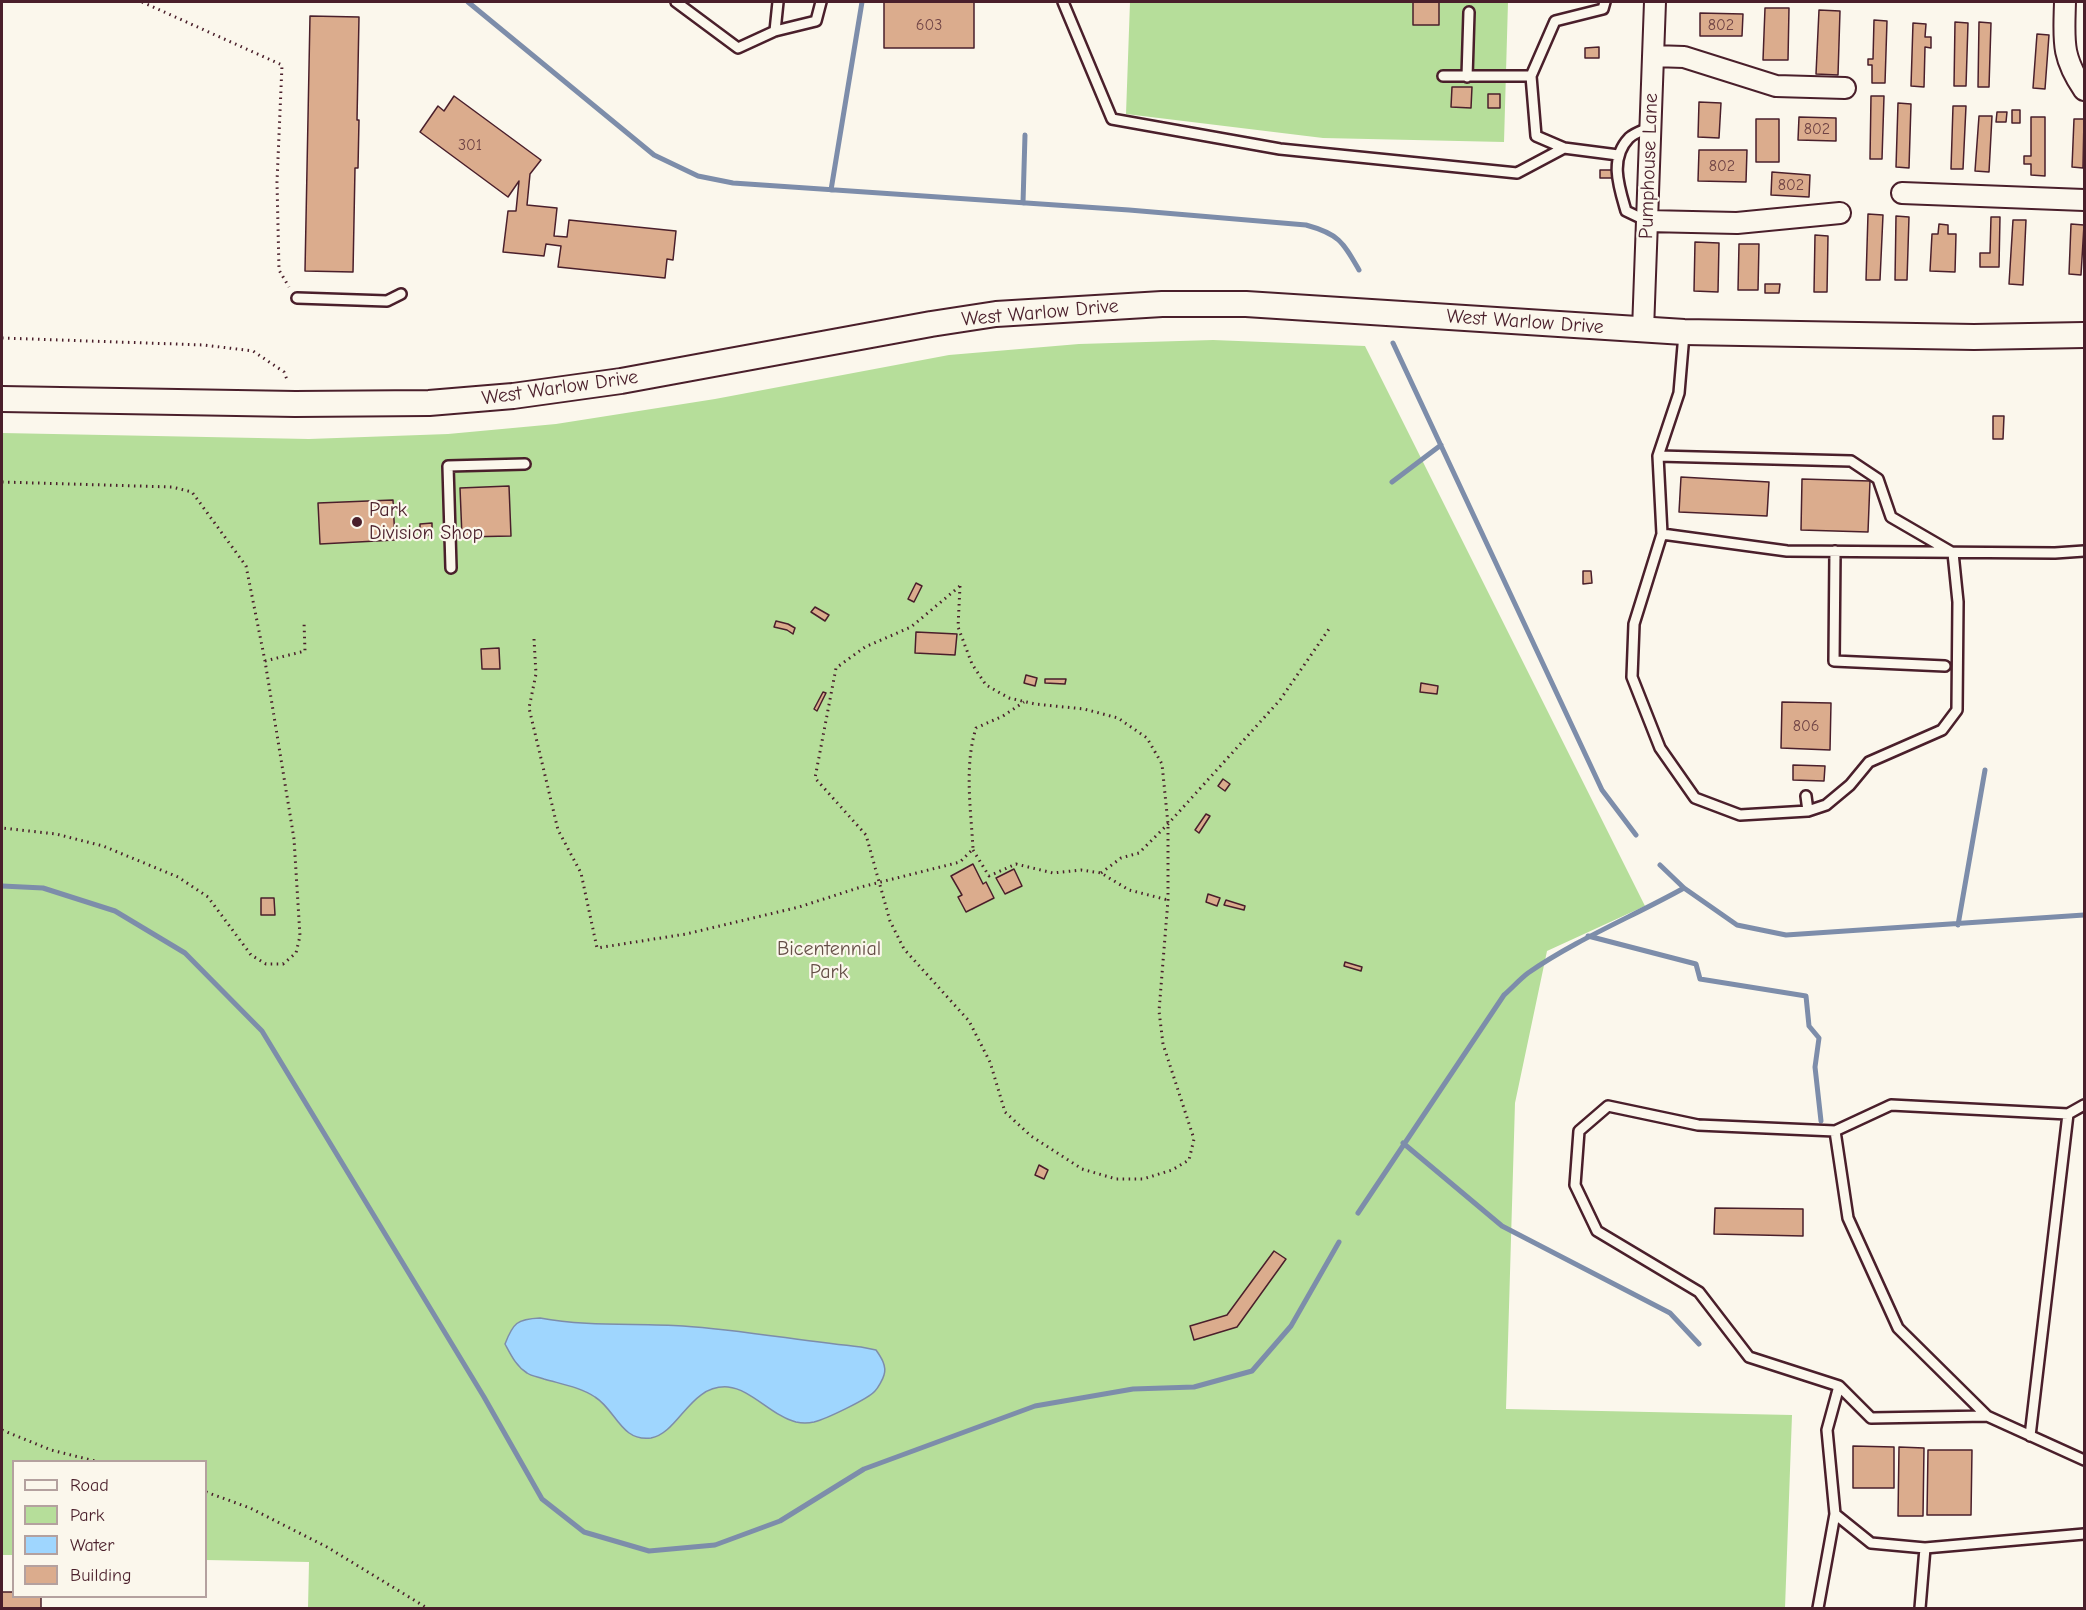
<!DOCTYPE html>
<style>
body{margin:0}
#map{position:relative;width:2086px;height:1610px;overflow:hidden;background:#fbf7ec;font-family:"Comic Neue",sans-serif}
canvas{display:block}
.frame{position:absolute;inset:0;border:3px solid #4a1f2b;pointer-events:none}
.legend{position:absolute;left:12px;top:1460px;width:195px;height:138px;box-sizing:border-box;background:#fbf7ec;border:2px solid #b4a19f;margin:0;padding:8px 10px;list-style:none;font-size:18px;color:#4a1f2b}
.legend li{display:flex;align-items:center;gap:12px;height:30px}
.legend b{width:30px;border:2px solid #b4a19f}
</style>
<div id="map">
<canvas width="2086" height="1610"></canvas>
<div class="frame"></div>
<ul class="legend">
<li><b style="height:8px;background:#fbf7ec"></b>Road</li>
<li><b style="height:16px;background:#b6de9a"></b>Park</li>
<li><b style="height:16px;background:#9fd6fe"></b>Water</li>
<li><b style="height:16px;background:#dbac8d"></b>Building</li>
</ul>
</div>
<script>
const context = document.querySelector('canvas').getContext('2d');
context.lineJoin = 'round';
function fillPath(path, color) { context.fillStyle = color; context.fill(path, 'evenodd'); }
function trace(path, color, width, dash) { context.strokeStyle = color; context.lineWidth = width; context.lineCap = dash ? 'butt' : 'round'; context.setLineDash(dash || []); context.stroke(path); }
function label(font, color, halo, rows, align = 'center') {
  context.font = font + ' "Comic Neue",sans-serif'; context.lineWidth = 4.5; context.setLineDash([]); context.textBaseline = 'middle'; context.strokeStyle = halo; context.fillStyle = color; for (const [text, x, y, turn = 0] of rows) {
    context.save(); context.translate(x, y); context.rotate((+turn || 0) * Math.PI / 180); context.textAlign = isNaN(turn) ? turn : align; if (halo) context.strokeText(text, 0, 0); context.fillText(text, 0, 0); context.restore();
  }
}
fillPath(new Path2D(`
 M1130 2H1508L1504 142 1323 138 1126 114Z
 M1213 340 1365 346 1645 906 1547 951 1515 1103 1506 1409 1792 1415 1785 1608H308L309 1562 206 1560V1462H14L13 1555H2V433L309 439 448 434 556 424 715 399 949 355 1079 344Z`), '#b6de9a');
const water = new Path2D(`
 M540 1318C588 1327 635 1323 683 1326 742 1330 801 1341 861 1347L876 1350C881 1357 887 1366 884 1375 883 1379 878 1388 875 1391 868 1399 826 1419 814 1422 809 1423 801 1423 796 1422 772 1416 751 1389 728 1387 690 1384 679 1433 651 1438 621 1442 616 1410 595 1397 580 1387 561 1384 544 1379 538 1377 531 1376 527 1373 516 1366 511 1355 505 1344 513 1323 517 1319 540 1318Z`);
fillPath(water, '#9fd6fe');
trace(water, '#7d8daa', 1.5);
trace(new Path2D(`
 M468 2 654 155 698 176 733 183 1129 210 1306 225C1339 234 1343 242 1359 270
 M831 190 862 2
 M1023 203 1025 135
 M1393 343 1602 790 1636 835
 M1392 482 1441 445
 M1660 865 1684 888 1737 925 1786 935 2084 915
 M2 886 43 888 115 911 185 953 262 1031 484 1397 542 1499 584 1532 649 1551 715 1545 780 1521 864 1469 1035 1406 1133 1389 1194 1387 1252 1371 1291 1326 1339 1242
 M1958 925 1985 770
 M1588 936 1696 964 1700 979 1806 996 1809 1026 1819 1038 1815 1067 1821 1121
 M1403 1143 1502 1226 1670 1313 1699 1344
 M1358 1213 1504 995C1512 988 1520 979 1528 973 1577 939 1632 917 1684 888`), '#7d8daa', 5);
const building = new Path2D(`
 M884 2H974V48H884Z
 M1413 2H1439V25H1413Z
 M1765 8H1789L1788 60H1763Z
 M1819 10 1840 11 1838 75 1816 74Z
 M1700 13 1743 14 1742 36H1700Z
 M310 16 359 17 357 120H359L358 168H355L353 272 305 271Z
 M1874 20 1887 21 1885 83H1872V65H1868V59H1873Z
 M1955 22 1968 23 1966 86H1954Z
 M1979 22 1991 23 1989 87H1978Z
 M1913 23 1926 24 1925 37H1931V48L1925 47 1924 87 1911 86Z
 M2037 34 2049 35 2045 89 2033 88Z
 M1599 47V58H1585V48Z
 M1452 87H1472L1471 108 1451 107Z
 M1488 94H1500V108H1488Z
 M454 96 541 160 530 174 527 205 557 208 554 236 567 237 569 220 676 231 673 260 667 259 665 278 558 267 561 246 546 244 544 256 503 252 508 211H516L519 181 508 197 420 132 438 106 444 111Z
 M1871 96H1884L1882 159H1870Z
 M1699 102 1721 103 1719 138 1698 137Z
 M1898 103 1911 104 1909 168 1896 167Z
 M1953 106H1966L1963 169H1951Z
 M2012 110H2020V123H2012Z
 M1997 112H2007L2006 122H1996Z
 M1979 116H1992L1989 172 1975 171Z
 M1799 117 1836 118V141L1798 140Z
 M2031 117H2045V176L2031 175V164H2024V156H2031Z
 M1756 119H1779V162H1756Z
 M2074 119H2084L2083 168 2072 167Z
 M1699 150H1747L1746 182 1698 181Z
 M1600 170H1612V178H1600Z
 M1772 172 1810 175 1809 197 1771 195Z
 M1868 214 1883 215 1880 280H1866Z
 M1896 216 1909 217 1907 280H1895Z
 M1991 217H2000L1999 267H1980V253H1990Z
 M2013 220H2026L2023 285 2009 284Z
 M1939 224 1948 225V234H1956L1955 272 1930 271 1932 234H1938Z
 M2071 224 2084 225 2081 275 2069 274Z
 M1815 235 1828 236 1827 292H1814Z
 M1695 242 1719 243 1718 292 1694 291Z
 M1739 244H1759L1758 290H1738Z
 M1765 284H1780L1779 293H1765Z
 M1993 416H2004L2003 439H1993Z
 M1681 477 1769 482 1767 516 1679 512Z
 M1802 479 1870 481 1868 532 1801 530Z
 M509 486 511 536 462 537 460 488Z
 M393 500 395 540 320 544 318 503Z
 M432 523V535H420V524Z
 M1583 571H1591L1592 583 1583 584Z
 M916 583 922 586 914 602 908 599Z
 M815 607 829 615 825 621 811 612Z
 M776 621 788 624 795 628 793 634 787 630 774 627Z
 M916 632 957 634 955 655 915 653Z
 M499 648 500 669H482L481 649Z
 M1026 675 1037 678 1035 686 1024 683Z
 M1045 679H1066L1065 684 1045 683Z
 M1421 683 1438 686 1437 694 1420 692Z
 M823 692 826 693 817 711 814 709Z
 M1782 702 1831 703 1830 750 1781 748Z
 M1793 765 1825 766 1824 781 1793 780Z
 M1223 779 1230 784 1225 791 1218 786Z
 M1206 814 1210 816 1199 833 1195 830Z
 M973 864 983 884 986 882 994 898 966 912 958 897 962 895 951 876Z
 M1014 869 1022 886 1005 894 996 878Z
 M1208 894 1220 898 1217 906 1206 902Z
 M261 898H274L275 915H261Z
 M1226 900 1245 906 1244 910 1224 905Z
 M1345 962 1362 967 1361 971 1344 966Z
 M1039 1165 1048 1170 1044 1179 1035 1175Z
 M1715 1208 1803 1209V1236L1714 1234Z
 M1274 1251 1286 1259 1237 1327 1194 1340 1190 1326 1227 1315Z
 M1853 1446 1894 1447V1488H1853Z
 M1899 1447 1924 1448 1923 1516H1898Z
 M1928 1450H1972L1971 1515H1927Z
 M2 1592H14V1596H41V1608H2Z`);
fillPath(building, '#dbac8d');
trace(building, '#4a1f2b', 1.5);
const service = new Path2D(`
 M676 2 738 48 775 31 816 21 821 2
 M1063 2 1112 119 1280 149 1517 173 1564 148
 M1605 2 1603 9 1555 21 1531 76 1536 136 1564 148 1618 155
 M775 31 778 2
 M1443 76H1531
 M1467 77 1469 12
 M1647 221 1626 211C1619 187 1609 159 1629 138 1634 133 1644 130 1651 127
 M297 298 387 301 401 294
 M1684 334 1679 393 1658 456 1662 534 1787 551 2055 553 2084 551
 M1658 456 1851 461 1878 479 1891 517 1953 553 1958 602 1957 710 1942 730 1869 762 1850 785 1826 805 1808 811 1740 815 1695 798 1660 748 1632 677 1634 624 1662 534
 M1835 551 1834 661 1945 666
 M451 568 448 466 525 464
 M1806 796 1808 811
 M2068 1114 1891 1105 1835 1131 1698 1125 1608 1106 1579 1131 1575 1185 1597 1231 1699 1292 1749 1357 1839 1386 1871 1418 1987 1416 2084 1460
 M1835 1131 1848 1218 1898 1328 1987 1416
 M1839 1386 1827 1430 1835 1514 1871 1543 1925 1548 2084 1534
 M2030 1436 2068 1114 2084 1105
 M1818 1608 1835 1514
 M1920 1608 1925 1548`);
const minor = new Path2D(`
 M2065 2C2064 41 2061 56 2084 90
 M1653 56 1684 57 1776 86 1845 88
 M1902 193 2084 200
 M1647 221 1737 223 1840 213
 M1643 330 1655 2`);
const tertiary = new Path2D(`
 M2 399 295 404 429 403 513 396 621 381 931 324 996 314 1162 304H1246L1684 332 1974 337 2084 335`);
trace(service, '#4a1f2b', 14);
trace(minor, '#4a1f2b', 24);
trace(tertiary, '#4a1f2b', 28);
trace(new Path2D(`
 M142 2 282 65 277 182 279 270 289 287
 M2 338 204 345 253 351 284 372 288 382
 M2 482 172 487 192 492 246 566 265 661 294 839 300 936 296 953 283 964H266L251 955 208 897 178 877 103 846 56 834 2 828
 M960 586 958 627 972 664 986 685 1009 698 1035 704 1084 709 1118 718 1147 738 1162 764 1168 824V900L1159 1011 1163 1044 1194 1139 1189 1160 1172 1170 1143 1179H1116L1082 1169 1031 1136 1005 1112 990 1062 969 1021 904 949 890 921 866 835 815 778 836 668 865 647 911 627Z
 M534 639 536 674 529 708 558 830 581 873 597 948 686 934 799 907 861 887 960 862 973 849C971 810 964 766 976 728L1003 716 1024 702
 M265 661 305 651 304 622
 M973 850 989 876 1016 864 1053 873 1081 870 1101 873 1129 890 1168 900
 M1101 873 1121 858 1139 853 1168 824 1280 700 1329 629
 M2 1430 51 1450 99 1462
 M206 1492 250 1508 327 1547 427 1608`), '#4a1f2b', 3, [1.5, 4.5]);
trace(service, '#fbf7ec', 9);
trace(minor, '#fbf7ec', 20);
trace(tertiary, '#fbf7ec', 24);
for (const [x, y, r, color] of [
 [357,522,6,"#4a1f2b"]
]) { const dot = new Path2D(); dot.arc(x, y, r, 0, 2 * Math.PI); context.fillStyle = color; context.fill(dot); trace(dot, '#fbf7ec', 2); }
label('16px', '#6e4244', null, [
 ["603",929,25],
 ["802",1721,25],
 ["802",1817,129],
 ["301",470,145],
 ["802",1722,166],
 ["802",1791,185],
 ["806",1806,726]
]);
label('20px', '#4a1f2b', '#fbf7ec', [
 ["Pumphouse Lane",1649,166,-88],
 ["West Warlow Drive",1040,313,-5],
 ["West Warlow Drive",1525,322,4],
 ["West Warlow Drive",560,388,-8]
]);
label('20px', '#4a1f2b', '#fbf7ec', [
 ["Park",369,510],
 ["Division Shop",369,533]
], 'left');
label('20px', '#654f47', '#fbf7ec', [
 ["Bicentennial",829,949],
 ["Park",829,972]
]);
</script>
